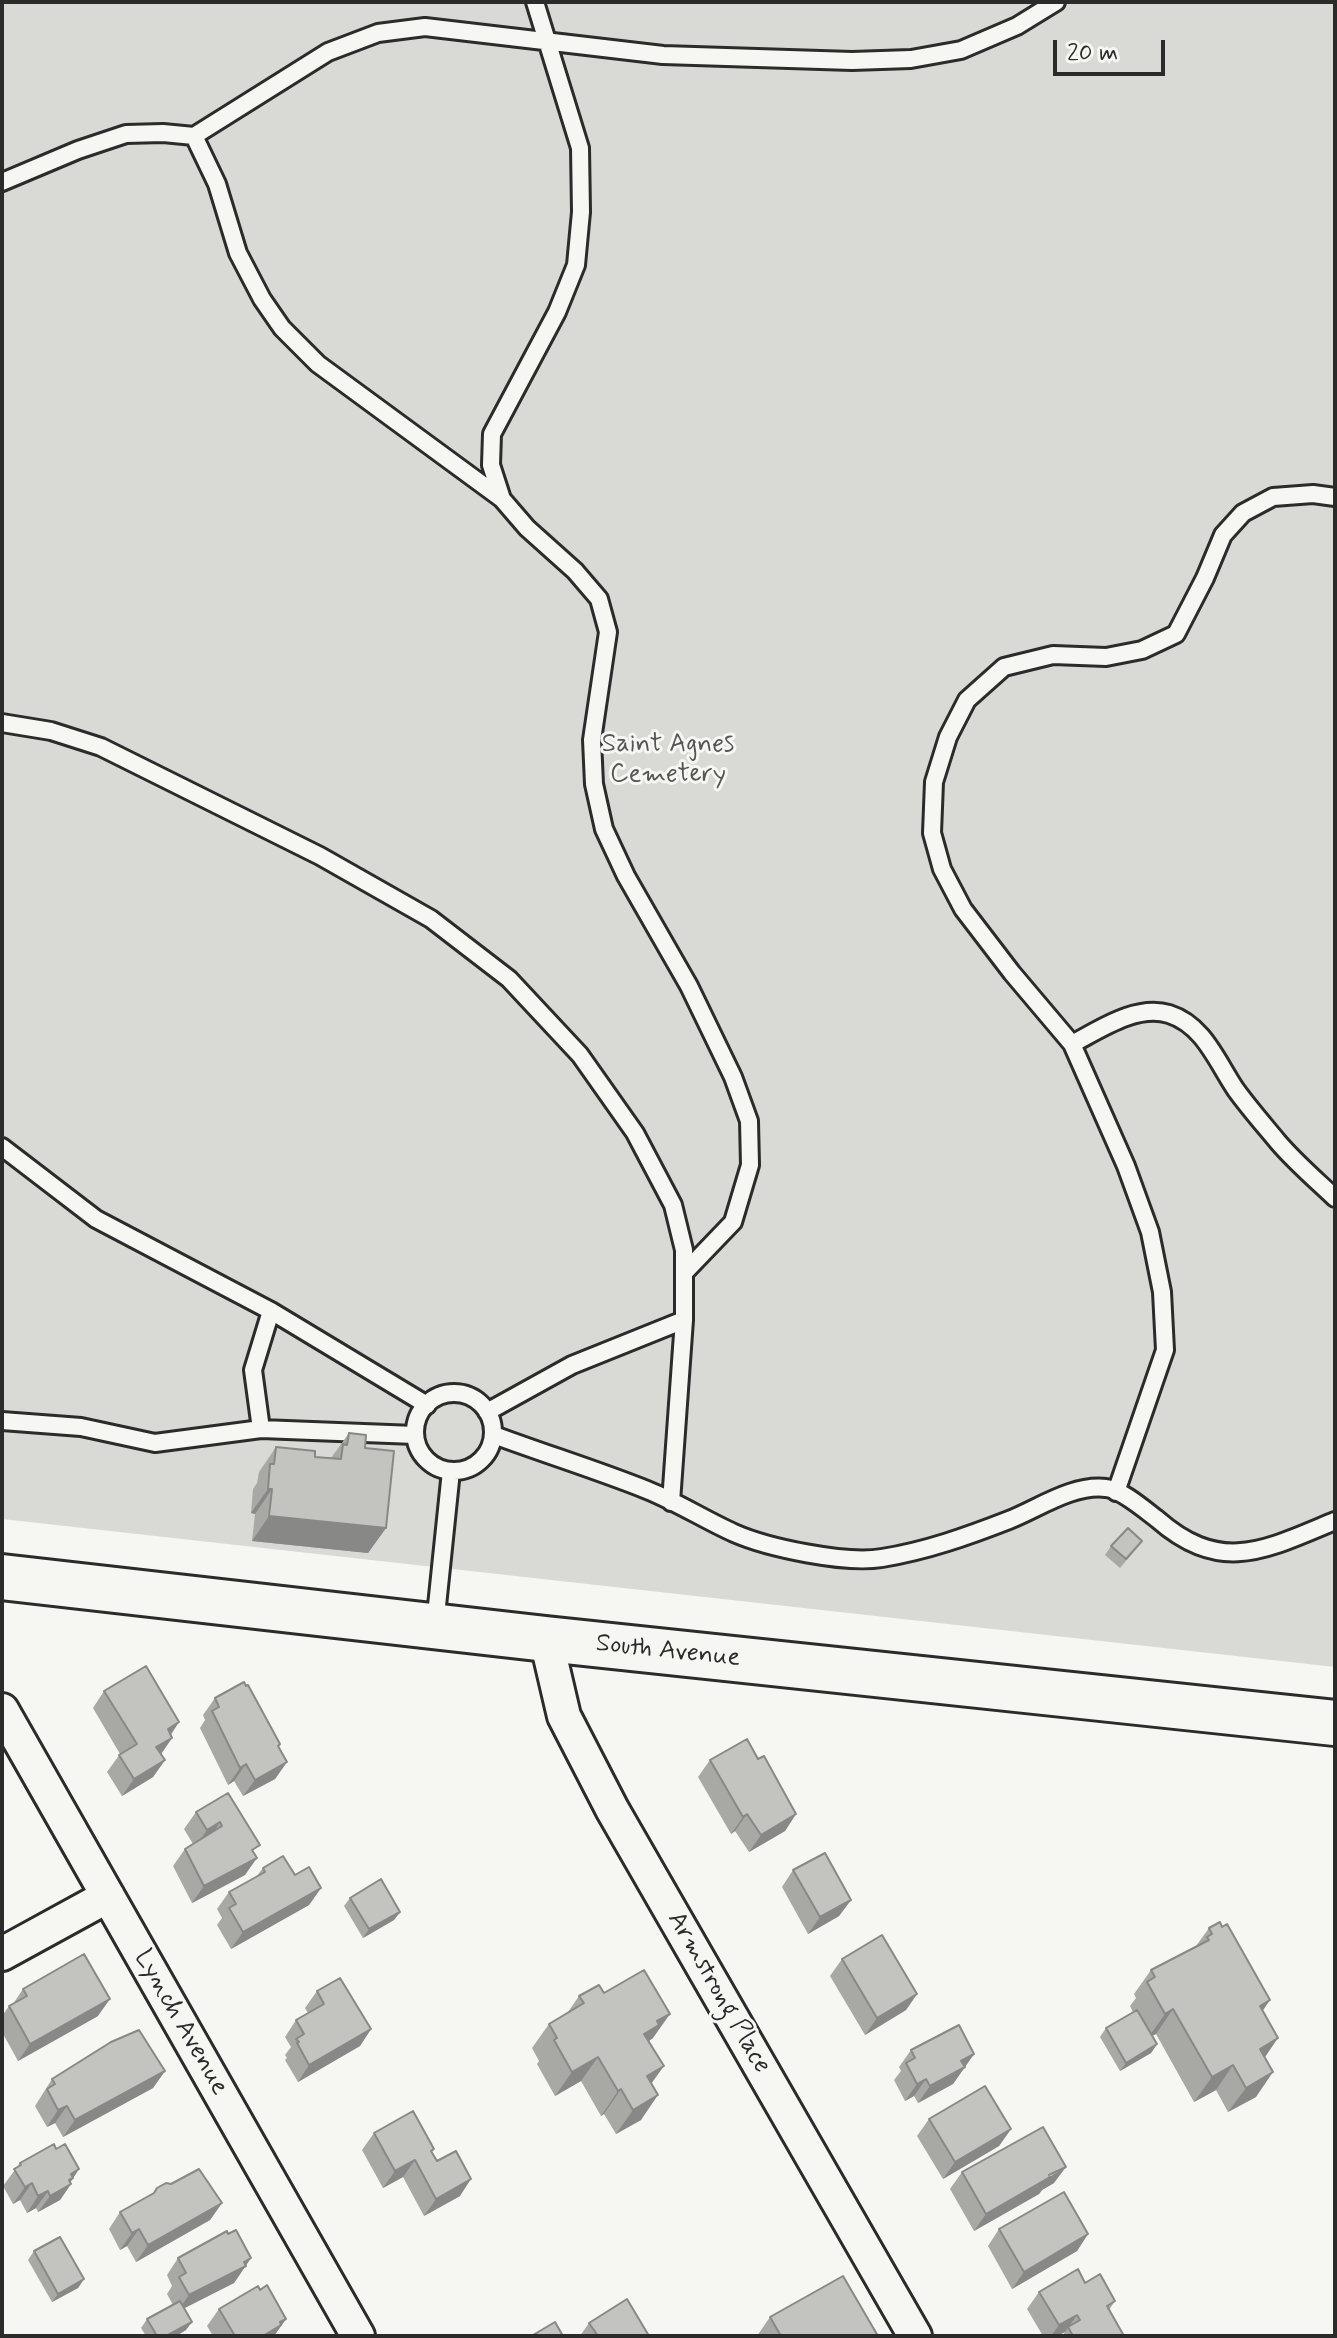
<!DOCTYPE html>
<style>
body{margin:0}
#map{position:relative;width:1337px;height:2338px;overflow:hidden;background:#f6f6f2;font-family:Mynerve,sans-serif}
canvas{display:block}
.frame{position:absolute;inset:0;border:4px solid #2b2b2b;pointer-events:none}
.scale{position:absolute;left:1053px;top:40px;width:112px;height:36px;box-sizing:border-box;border:4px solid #2b2b2b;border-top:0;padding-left:10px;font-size:24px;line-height:28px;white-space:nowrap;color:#2b2b2b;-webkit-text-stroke:6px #f6f6f2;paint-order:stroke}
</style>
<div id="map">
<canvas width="1337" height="2338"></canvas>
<div class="frame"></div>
<div class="scale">20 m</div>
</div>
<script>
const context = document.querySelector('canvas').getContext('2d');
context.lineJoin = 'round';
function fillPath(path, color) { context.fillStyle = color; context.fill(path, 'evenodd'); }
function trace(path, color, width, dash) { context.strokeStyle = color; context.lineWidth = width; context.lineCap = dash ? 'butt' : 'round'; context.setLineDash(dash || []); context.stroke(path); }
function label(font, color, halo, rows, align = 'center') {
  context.font = font + ' Mynerve,sans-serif'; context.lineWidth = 6; context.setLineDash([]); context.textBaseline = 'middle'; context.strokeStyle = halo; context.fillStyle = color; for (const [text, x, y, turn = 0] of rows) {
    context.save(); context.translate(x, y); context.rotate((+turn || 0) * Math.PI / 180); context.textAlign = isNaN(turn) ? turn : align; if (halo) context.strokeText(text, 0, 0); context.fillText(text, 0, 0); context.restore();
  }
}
fillPath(new Path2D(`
 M2 2H1335V1667L2 1519Z`), '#d9d9d5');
const lane = new Path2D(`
 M535 2 580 148 581 212 576 265 557 312 492 434 491 465 502 499 527 528 575 571 599 599 608 632 592 740 594 784 604 829 626 876 689 986 733 1077 749 1121 750 1165 733 1222 685 1272
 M194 136 217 184 238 253 262 299 282 328 318 364 502 499
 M2 182 78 150 126 134 163 133 194 136 328 52 378 33 425 27 663 55 852 61 911 59 961 50 1017 26 1056 2
 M2 723 51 731 101 747 320 856 431 919 509 979 580 1055 635 1133 673 1205 684 1250V1320L671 1502
 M1072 1044C1099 1030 1136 1004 1169 1014 1204 1025 1217 1062 1236 1090 1249 1108 1264 1125 1278 1142 1295 1162 1316 1180 1335 1198
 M2 1147 96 1219 271 1311 427 1405
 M415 1432a39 39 0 1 1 78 0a39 39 0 1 1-78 0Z
 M487 1412 572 1365 684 1320
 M2 1421 81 1427 155 1443 261 1429 415 1435
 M261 1429 253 1370 271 1311
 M494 1435C545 1454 597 1470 647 1490 677 1502 705 1520 734 1533 768 1548 845 1564 882 1558 926 1551 968 1536 1009 1520 1039 1508 1073 1484 1106 1488 1121 1489 1145 1510 1157 1519 1221 1575 1265 1550 1335 1521
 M1116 1492 1165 1350 1162 1292 1150 1232 1126 1166 1072 1044 1012 973 963 909 942 869 932 833 934 782 948 737 967 700 1004 667 1053 655 1106 657 1142 650 1176 634 1205 578 1223 535 1243 513 1273 497 1313 494 1335 497
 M435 1625 451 1471`);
const street = new Path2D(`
 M546 1639 564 1716 612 1809 915 2336
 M2 1710 358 2336
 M2 1954 108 1896`);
const primary = new Path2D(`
 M2 1577 546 1639 1335 1723`);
trace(lane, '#2b2b2b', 22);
trace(street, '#2b2b2b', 38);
trace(primary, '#2b2b2b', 50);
trace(lane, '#f6f6f2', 16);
trace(street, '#f6f6f2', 32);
trace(primary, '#f6f6f2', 44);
fillPath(new Path2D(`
 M349 1433 365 1448 386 1528 368 1553 252 1541 255 1514 251 1513 253 1489 257 1483 259 1472 276 1447 315 1457 331 1458Z
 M1111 1546 1136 1549 1120 1568 1105 1555Z
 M104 1691 179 1722 171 1735 172 1738 161 1754 165 1760 153 1777 122 1796 107 1772 120 1754 93 1708Z
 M215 1698 280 1744 278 1747 287 1762 275 1779 243 1796 234 1781 228 1785 200 1728 205 1720 203 1715Z
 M758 1759 796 1814 785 1831 749 1852 735 1831 731 1834 698 1777 710 1760Z
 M228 1793 254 1853 245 1875 192 1903 173 1866 185 1849 193 1844 184 1829 196 1812Z
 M263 1868 295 1875 321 1888 309 1905 231 1949 217 1925 222 1918 217 1909 229 1892 256 1877Z
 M793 1870 851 1900 839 1916 808 1934 782 1887Z
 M350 1898 400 1912 394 1920 363 1938 344 1906Z
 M1209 1928 1262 2011 1264 2057 1256 2097 1228 2112 1216 2090 1194 2102 1156 2034 1152 2036 1157 2044 1151 2053 1120 2071 1100 2037 1106 2028 1133 2012 1130 2006 1136 1998 1134 1994 1151 1970 1196 1946Z
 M842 1959 917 1994 906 2010 865 2035 830 1976Z
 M23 1989 98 2016 18 2061 2 2032V2016L9 2006 13 2004Z
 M317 1991 371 2029 360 2046 298 2082 285 2060 287 2058 285 2055 291 2047 285 2037 296 2020 308 2013 305 2008Z
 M604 1993 653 2038 649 2041 651 2084 641 2120 616 2134 604 2114 601 2116 581 2081 555 2096 537 2064 539 2061 532 2048 549 2024 568 2012 579 1996Z
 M911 2050 974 2054 953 2084 918 2103 914 2096 905 2101 894 2080 901 2071 899 2067Z
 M165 2071 153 2088 63 2137 55 2123 47 2127 35 2106 52 2079Z
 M929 2119 1011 2129 999 2146 943 2179 917 2136Z
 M374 2133 434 2149 432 2152 460 2196 424 2216 403 2177 383 2188 362 2150Z
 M56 2149 79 2169 70 2182 71 2184 60 2200 38 2212 36 2208 27 2213 20 2200 13 2204 3 2186 20 2163Z
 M962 2172 1054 2183 1042 2190 1039 2194 974 2231 950 2189Z
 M157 2188 222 2203 210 2220 136 2262 127 2246 120 2250 109 2229 120 2212 153 2194Z
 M999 2229 1088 2234 1077 2251 1012 2289 988 2246Z
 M228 2234 251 2258 234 2283 184 2308 186 2330 176 2336H146L141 2328 147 2319 173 2305 167 2294 172 2286 167 2275 178 2258Z
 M34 2251 84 2279 78 2288 52 2302 28 2260Z
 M1085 2283 1115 2301 1109 2310 1124 2336H1062L1065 2332 1057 2336H1043L1027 2309 1039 2292Z
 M260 2290 286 2319 274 2336H213L207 2326 219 2309Z
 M770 2317 878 2336H757Z
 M589 2323 649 2336H580Z`), '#a8a8a5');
fillPath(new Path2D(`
 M268 1489H272L255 1514 251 1513Z
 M269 1516 386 1528 368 1553 252 1541Z
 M179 1722 167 1739 168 1729Z
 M172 1738 161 1754 156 1747Z
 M165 1760 153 1777 122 1796 134 1779Z
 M287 1762 275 1779 243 1796 255 1780Z
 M246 1764 234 1781 228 1785 240 1768Z
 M747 1814 735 1831 731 1834 743 1817Z
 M796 1814 785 1831 749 1852 761 1835Z
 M220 1822 209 1839 195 1847 207 1830Z
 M257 1858 245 1875 192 1903 204 1886Z
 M321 1888 309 1905 231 1949 243 1932Z
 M851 1900 839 1916 808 1934 820 1917Z
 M400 1912 394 1920 363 1938 369 1929Z
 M917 1994 906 2010 865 2035 877 2018Z
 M110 1999 98 2016 18 2061 30 2044Z
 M1270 2000 1253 2025 1260 2006Z
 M1173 2009 1156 2034 1148 2038 1165 2014Z
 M670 2014 653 2038 647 2042 644 2034 657 2021Z
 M371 2029 360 2046 298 2082 309 2065Z
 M1278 2038 1261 2063 1260 2049Z
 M1157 2044 1151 2053 1120 2071 1126 2063Z
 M974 2054 953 2084 918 2103 930 2086 961 2061Z
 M598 2057 581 2081 555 2096 572 2072Z
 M1233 2065 1216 2090 1194 2102 1212 2077Z
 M664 2066 646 2091 647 2076Z
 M165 2071 153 2088 63 2137 75 2120Z
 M1273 2072 1256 2097 1228 2112 1246 2088Z
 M926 2079 914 2096 905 2101 917 2084Z
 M621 2089 604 2114 601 2116 618 2091Z
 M658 2095 641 2120 616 2134 633 2110Z
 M67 2106 55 2123 47 2127 58 2110Z
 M1011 2129 999 2146 943 2179 955 2162Z
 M415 2160 403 2177 383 2188 395 2171Z
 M1066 2167 1054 2183 1042 2190 1039 2194 974 2231 986 2214Z
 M79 2169 68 2186 71 2184 60 2200 38 2212 50 2196 71 2174Z
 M471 2179 460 2196 424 2216 436 2199Z
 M32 2183 20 2200 13 2204 25 2187Z
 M48 2191 36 2208 27 2213 38 2196Z
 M222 2203 210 2220 136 2262 148 2245Z
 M139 2229 127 2246 120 2250 132 2233Z
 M1088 2234 1077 2251 1012 2289 1024 2272Z
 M251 2258 234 2283 177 2312 189 2295Z
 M84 2279 78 2288 52 2302 58 2294Z
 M1077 2315 1065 2332 1057 2336H1051L1059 2325Z
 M286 2319 274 2336H263L280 2322Z
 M192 2322 186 2330 176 2336H166Z`), '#888886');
const building = new Path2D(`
 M349 1433 366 1435 365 1448 394 1451 386 1528 269 1516 272 1489H268L270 1464H274L276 1447 315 1451V1457L341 1459 343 1444 347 1445Z
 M1128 1528 1142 1541 1126 1559 1111 1546Z
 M146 1666 179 1722 168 1729 172 1738 156 1747 165 1760 134 1779 119 1755 137 1744 104 1691Z
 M244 1682 246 1686 248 1685 280 1744 278 1746 287 1762 255 1780 246 1764 240 1768 212 1711 219 1707 215 1698Z
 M747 1739 758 1759 764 1756 796 1814 761 1835 747 1814 743 1817 710 1760Z
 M228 1793 260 1845 252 1850 257 1858 204 1886 185 1849 222 1826 220 1822 207 1830 196 1812Z
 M825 1853 851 1900 820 1917 793 1870Z
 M283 1856 295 1875 309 1867 321 1888 243 1932 229 1908 236 1904 229 1892 265 1872 263 1868Z
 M381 1879 400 1912 369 1929 350 1898Z
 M1220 1922 1222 1927 1227 1924 1270 2000 1260 2006 1278 2038 1260 2049 1273 2072 1246 2088 1233 2065 1212 2077 1173 2009 1165 2014 1147 1982 1155 1977 1151 1970 1209 1940 1207 1937 1212 1934 1209 1928Z
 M882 1935 917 1994 877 2018 842 1959Z
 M84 1954 110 1999 30 2044 9 2006 27 1996 23 1989Z
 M644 1970 670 2014 657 2021 659 2025 644 2034 664 2066 647 2076 658 2095 633 2110 621 2089 618 2091 598 2057 572 2072 554 2040 557 2038 549 2024 584 2003 579 1996 599 1985 604 1993Z
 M340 1978 371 2029 309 2065 297 2043 299 2042 296 2039 304 2034 296 2020 324 2004 317 1991Z
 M1137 2010 1157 2044 1126 2063 1106 2028Z
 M959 2025 974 2054 961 2061 965 2067 930 2086 926 2079 917 2084 906 2063 915 2058 911 2050Z
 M139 2030 165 2071 75 2120 67 2106 58 2110 47 2089 55 2084 52 2079 111 2042Z
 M985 2086 1011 2129 955 2162 929 2119Z
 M413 2111 434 2149 431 2151 437 2161 456 2151 471 2179 436 2199 415 2160 395 2171 374 2133Z
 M1043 2127 1066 2167 1049 2175 1050 2177 986 2214 962 2172Z
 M54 2144 56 2149 65 2144 79 2169 71 2174 73 2178 69 2180 71 2184 50 2196 48 2191 38 2196 32 2183 25 2187 14 2169 21 2165 20 2163Z
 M199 2169 222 2203 148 2245 139 2229 132 2233 120 2212 154 2193 157 2188 166 2183 171 2184Z
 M1064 2192 1088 2234 1024 2272 999 2229Z
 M236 2230 251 2258 244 2262 246 2266 189 2295 179 2277 186 2273 178 2258 227 2231 228 2234Z
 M60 2237 84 2279 58 2294 34 2251Z
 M1078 2269 1085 2283 1100 2274 1115 2301 1107 2306 1124 2336H1073L1068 2327 1080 2320 1077 2315 1059 2325 1039 2292Z
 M843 2276 878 2336H781L770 2317Z
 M267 2285 286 2319 280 2322 281 2325 263 2336H235L219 2309 258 2286 260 2290Z
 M627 2299 649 2336H598L589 2323Z
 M180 2301 192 2322 166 2336H157L147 2319Z
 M555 2322 563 2336 533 2335Z`);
fillPath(building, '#c3c3c0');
trace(building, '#888886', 2);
label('26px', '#565656', '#f6f6f2', [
 ["Saint Agnes",668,746],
 ["Cemetery",668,776]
]);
label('26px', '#2b2b2b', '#f6f6f2', [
 ["South Avenue",668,1652,6],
 ["Armstrong Place",718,1993,60],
 ["Lynch Avenue",180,2023,60]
]);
</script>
